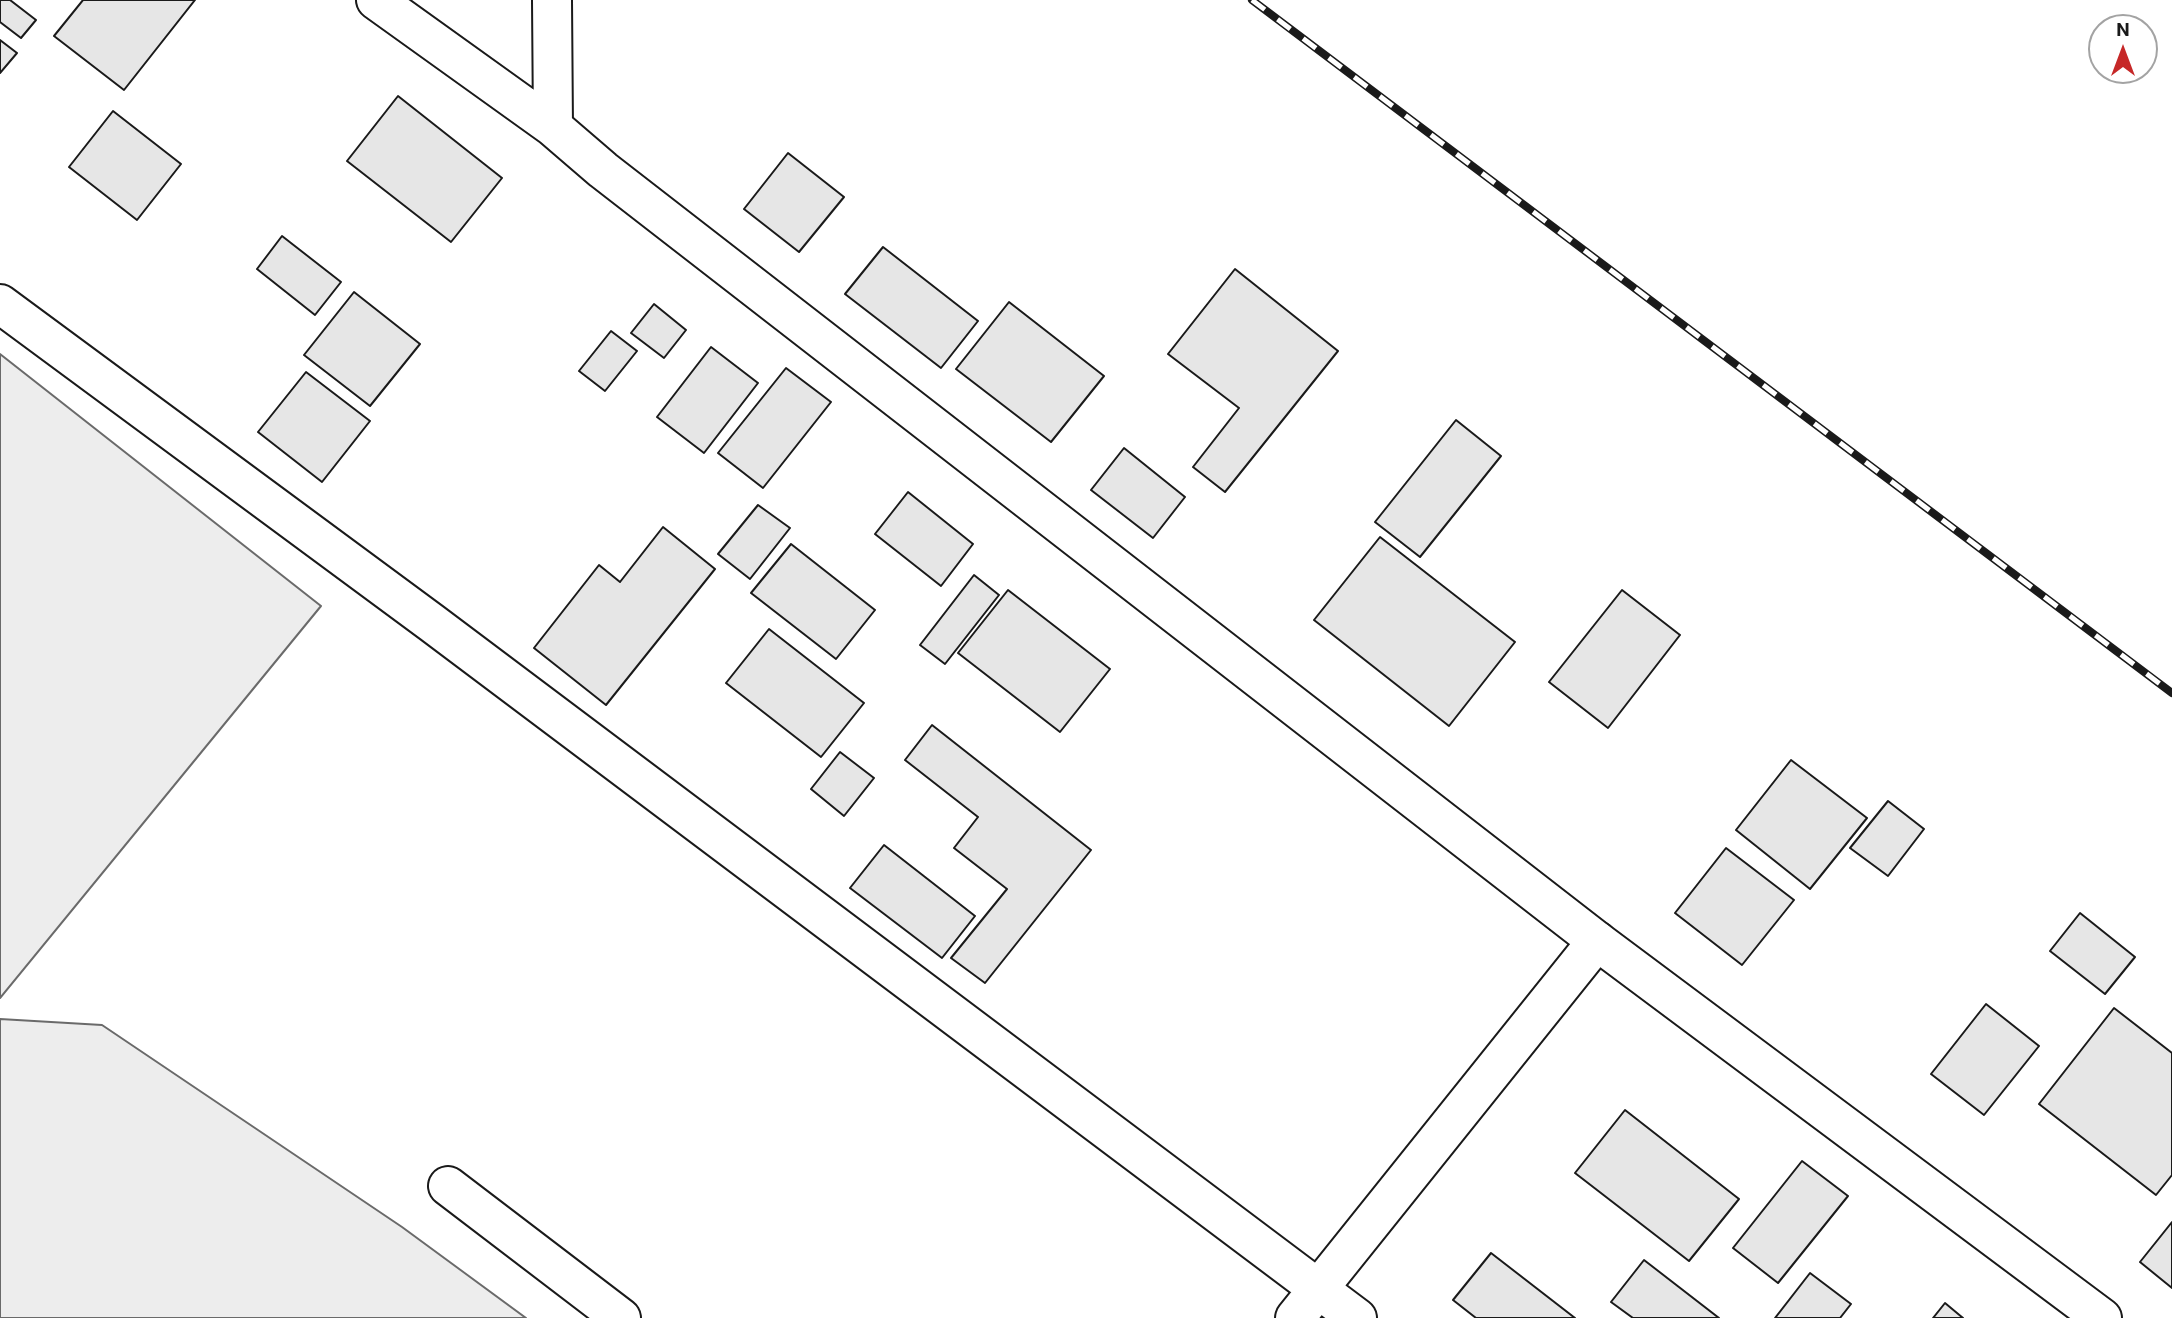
<!DOCTYPE html>
<style>
body{margin:0}
#map{position:relative;width:2172px;height:1318px;overflow:hidden;background:#fff;font-family:Roboto,sans-serif}
canvas{display:block}
.north{position:absolute;left:2088px;top:14px;width:70px;height:70px;box-sizing:border-box;background:#fff;border:2px solid #a3a3a3;border-radius:50%;rotate:0deg;font-size:19px;font-weight:700;line-height:28px;text-align:center;color:#1a1a1a}
.north::after{content:'';display:block;margin:auto;width:24px;height:32px;background:#c62828;clip-path:polygon(50% 0,100% 100%,50% 72%,0 100%)}
</style>
<div id="map">
<canvas width="2172" height="1318"></canvas>
<div class="north">N</div>
</div>
<script>
const context = document.querySelector('canvas').getContext('2d');
context.lineJoin = 'round';
function fillPath(path, color) { context.fillStyle = color; context.fill(path, 'evenodd'); }
function trace(path, color, width, dash) { context.strokeStyle = color; context.lineWidth = width; context.lineCap = dash ? 'butt' : 'round'; context.setLineDash(dash || []); context.stroke(path); }
const built = new Path2D(`
 M0 354 321 606 0 998Z
 M0 1019 102 1025 402 1227 526 1318H0Z`);
fillPath(built, '#ededed');
trace(built, '#6a6a6a', 2);
const building = new Path2D(`
 M0 0H10L36 20 21 38 0 22Z
 M83 0H195L124 90 54 36Z
 M0 40 17 53 0 73Z
 M398 96 502 178 451 242 347 161Z
 M113 111 181 164 137 220 69 167Z
 M788 153 844 197 799 252 744 209Z
 M282 236 341 282 315 315 257 269Z
 M883 247 978 321 941 368 845 294Z
 M1235 269 1338 351 1225 492 1193 467 1239 408 1168 354Z
 M354 292 420 344 370 406 304 355Z
 M1009 302 1104 376 1051 442 956 369Z
 M654 304 686 330 664 358 631 333Z
 M611 331 637 351 605 391 579 371Z
 M711 347 758 383 704 453 657 417Z
 M786 368 831 402 763 488 718 453Z
 M306 372 370 421 322 482 258 432Z
 M1456 420 1501 456 1420 557 1375 522Z
 M1124 448 1185 497 1153 538 1091 490Z
 M908 492 973 544 941 586 875 534Z
 M758 505 790 528 750 579 718 554Z
 M663 527 715 569 606 705 534 648 599 565 620 582Z
 M1380 537 1515 642 1449 726 1314 620Z
 M791 544 875 610 836 659 751 593Z
 M974 575 999 595 945 664 920 645Z
 M1008 590 1110 669 1060 732 958 653Z
 M1622 590 1680 635 1608 728 1549 682Z
 M769 629 864 703 821 757 726 683Z
 M932 725 1091 850 985 983 951 958 1007 889 954 848 978 817 905 760Z
 M840 752 874 778 844 816 811 789Z
 M1791 760 1867 818 1810 889 1736 830Z
 M1888 801 1924 829 1888 876 1850 848Z
 M884 845 975 916 942 958 850 888Z
 M1726 848 1794 900 1742 965 1675 913Z
 M2080 913 2135 957 2105 994 2050 951Z
 M1986 1004 2039 1046 1984 1115 1931 1074Z
 M2114 1008 2172 1053V1175L2156 1195 2039 1104Z
 M1625 1110 1739 1199 1689 1261 1575 1173Z
 M1802 1161 1848 1196 1778 1283 1733 1248Z
 M2172 1222V1288L2140 1262Z
 M1491 1253 1575 1318H1476L1453 1300Z
 M1644 1260 1719 1318H1633L1611 1302Z
 M1810 1273 1851 1304 1840 1318H1775Z
 M1945 1303 1963 1318H1933Z`);
fillPath(building, '#e6e6e6');
trace(building, '#1a1a1a', 2);
const street = new Path2D(`
 M0 304 432 623 1357 1318
 M448 1186 621 1318
 M1295 1318 1597 941`);
const secondary = new Path2D(`
 M376 0 553 127 603 170 1597 941 2102 1318
 M552 0 553 127`);
trace(street, '#1a1a1a', 42);
trace(secondary, '#1a1a1a', 42);
trace(street, '#fff', 38);
trace(secondary, '#fff', 38);
const rail = new Path2D(`
 M1252 0 2172 693`);
trace(rail, '#1a1a1a', 8);
trace(rail, '#fff', 5, [16]);
</script>
